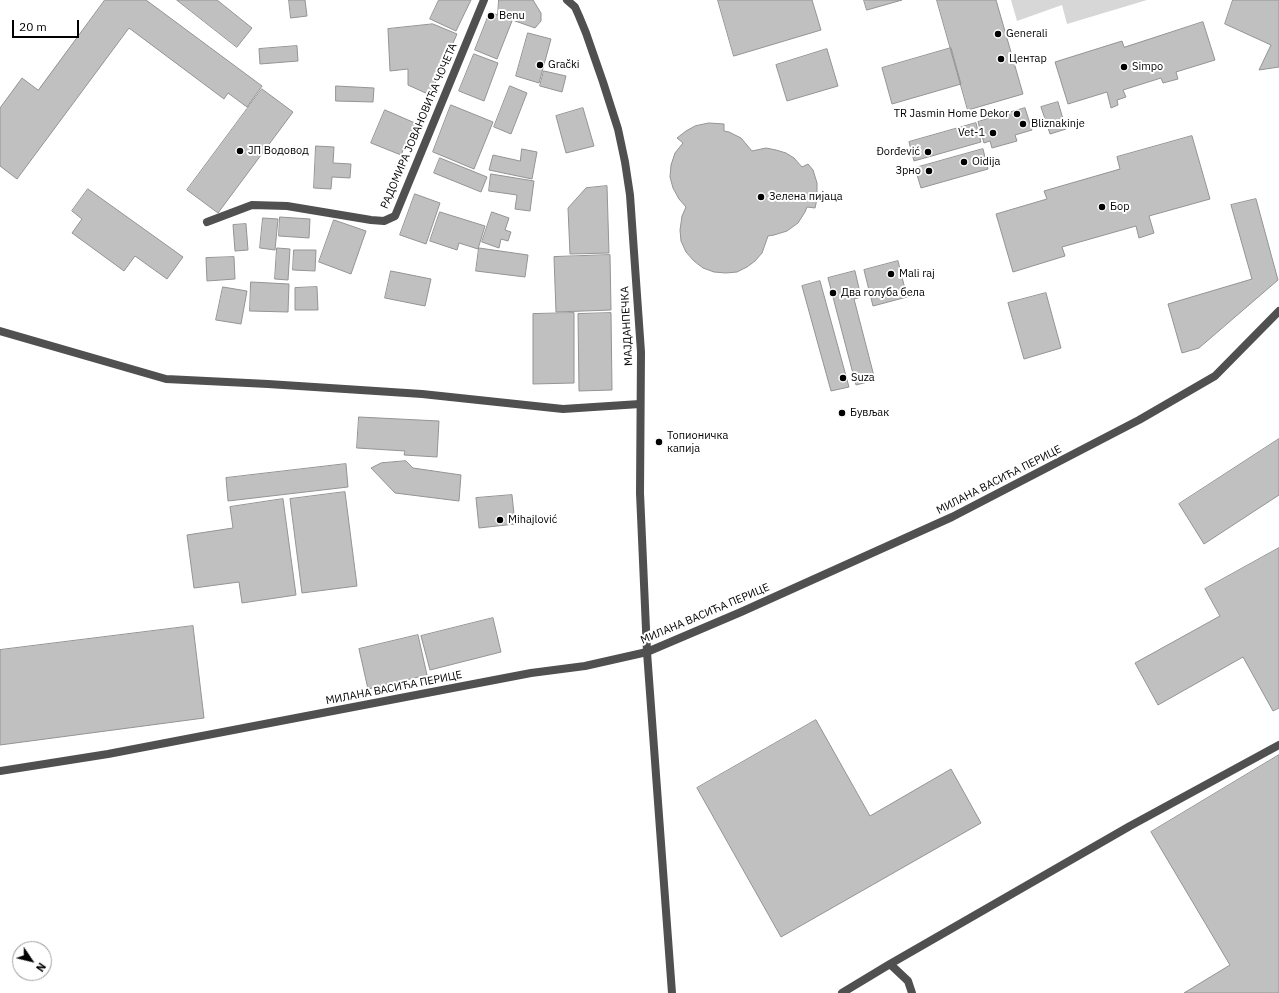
<!DOCTYPE html>
<meta charset="utf-8">
<style>
body{margin:0}
#map{position:relative;width:1279px;height:993px;overflow:hidden;background:#fff;font-family:"IBM Plex Sans",sans-serif}
canvas{display:block}
.north{position:absolute;left:12px;top:941px;width:40px;height:40px;box-sizing:border-box;background:#fff;border:1px solid #999;border-radius:50%;rotate:125deg;font-size:11px;font-weight:700;line-height:16px;text-align:center;color:#000}
.north::after{content:'';display:block;margin:auto;width:14px;height:18px;background:#000;clip-path:polygon(50% 0,100% 100%,50% 72%,0 100%)}
.scale{position:absolute;left:12px;top:20px;width:67px;height:18px;box-sizing:border-box;border:2px solid #000;border-top:0;padding-left:5px;font-size:12px;line-height:14px;white-space:nowrap;color:#000;-webkit-text-stroke:3px #fff;paint-order:stroke}
</style>
<div id="map">
<canvas width="1279" height="993"></canvas>
<div class="north">N</div>
<div class="scale">20 m</div>
</div>
<script>
const context = document.querySelector('canvas').getContext('2d');
context.lineJoin = 'round';
function fillPath(path, color) { context.fillStyle = color; context.fill(path, 'evenodd'); }
function trace(path, color, width, dash) { context.strokeStyle = color; context.lineWidth = width; context.lineCap = dash ? 'butt' : 'round'; context.setLineDash(dash || []); context.stroke(path); }
function label(font, color, halo, rows, align = 'center') {
  context.font = font + ' "IBM Plex Sans",sans-serif'; context.lineWidth = 4; context.setLineDash([]); context.textBaseline = 'middle'; context.strokeStyle = halo; context.fillStyle = color; for (const [text, x, y, turn = 0] of rows) {
    context.save(); context.translate(x, y); context.rotate((+turn || 0) * Math.PI / 180); context.textAlign = isNaN(turn) ? turn : align; if (halo) context.strokeText(text, 0, 0); context.fillText(text, 0, 0); context.restore();
  }
}
fillPath(new Path2D(`
 M1011 0H1147L1067 24 1062 5 1017 21Z`), '#d7d7d7');
const building = new Path2D(`
 M105 0H146L262 86 247 107 228 93 224 99 129 28 17 179 0 166V108L22 78 38 90Z
 M177 0H217L252 28 237 47Z
 M289 0H305L307 16 291 18Z
 M439 0H471L456 31 430 19Z
 M499 0H533L541 13V21L535 28 498 15Z
 M718 0H812L821 30 734 56Z
 M864 0H902L867 10Z
 M937 0H996L1023 94 968 110Z
 M1233 0H1279V67L1259 70 1271 45 1225 24Z
 M490 12 512 21 497 59 475 50Z
 M1203 22 1215 60 1176 72 1178 79 1163 83 1161 78 1123 90 1126 97 1117 100 1118 105 1111 108 1107 92 1068 104 1055 62 1122 41 1124 47Z
 M433 24 457 34 430 95 408 85V69L390 71 388 29Z
 M528 33 551 39 539 83 516 76Z
 M297 46 298 61 260 64 259 49Z
 M951 48 961 84 892 104 882 68Z
 M827 49 838 86 787 101 776 65Z
 M474 54 498 63 484 101 459 91Z
 M544 71 566 76 562 92 540 86Z
 M336 86 374 88 373 102 336 101Z
 M510 86 527 93 511 134 494 127Z
 M262 89 293 112 218 213 187 190Z
 M1058 102 1066 129 1050 134 1041 107Z
 M451 105 493 122 474 169 433 152Z
 M583 108 594 146 566 153 556 116Z
 M1025 108 1032 130 1015 135 1017 141 992 148 990 141 984 143 978 122Z
 M385 110 415 123 401 155 371 143Z
 M709 123 724 124V131L729 132 741 138 752 151 766 148 776 150 786 153 794 158 802 167 808 164 813 170 817 183V199L815 208 807 207 805 212 798 223 787 231 774 235 768 236 762 253 755 261 747 267 737 272 726 273 714 272 703 268 694 261 686 252 681 241 680 230 682 216 686 207 679 199 673 188 670 177 671 165 675 153 683 143 677 138 686 131 695 126Z
 M976 123 981 142 914 161 909 142Z
 M1192 136 1210 199 1149 216 1154 233 1139 238 1136 226 1062 247 1065 256 1013 272 996 214 1047 199 1044 191 1120 169 1117 157Z
 M316 146 334 147 333 163 351 164 350 178 332 177 331 189 314 188Z
 M522 149 537 152 532 179 489 170 493 155 520 161Z
 M983 149 988 169 921 188 915 168Z
 M440 158 487 177 481 192 434 173Z
 M491 174 534 181 530 211 515 209 517 195 489 191Z
 M607 186 609 253 570 254 568 208 586 188Z
 M88 189 183 257 167 279 135 256 124 271 72 233 82 219 72 211Z
 M415 194 440 203 426 244 400 235Z
 M1256 199 1278 280 1199 348 1182 353 1168 304 1252 279 1231 205Z
 M440 212 485 226 478 249 459 243 457 250 430 241Z
 M492 212 509 218 505 230 511 232 508 241 501 239 499 248 482 242Z
 M280 217 310 219 309 238 279 236Z
 M263 218 278 219 275 250 260 248Z
 M334 220 366 231 351 274 319 262Z
 M246 224 248 250 235 251 233 225Z
 M277 248 290 249 288 280 275 279Z
 M479 248 528 255 525 277 476 271Z
 M294 250H316L315 271 293 270Z
 M610 255 611 310 556 312 554 257Z
 M234 257 235 279 207 281 206 258Z
 M898 261 907 297 873 306 864 270Z
 M391 271 431 279 425 306 385 298Z
 M855 271 861 297 854 299 875 380 856 385 828 278Z
 M820 281 849 387 831 391 802 286Z
 M251 282 289 284 288 312 250 311Z
 M223 287 247 291 241 324 216 320Z
 M317 287 318 310H295V288Z
 M1046 293 1061 348 1024 359 1008 303Z
 M574 313V383L533 384V314Z
 M611 313 612 390 579 391 578 314Z
 M359 417 439 421 437 457 404 455 405 451 357 448Z
 M1279 439V495L1204 544 1179 504Z
 M406 461 413 468 461 475 459 501 395 493 371 468 381 463Z
 M346 464 348 487 228 501 226 478Z
 M345 492 357 586 302 593 290 499Z
 M512 495 515 524 479 528 476 498Z
 M283 499 296 595 242 603 239 582 194 588 187 535 233 528 230 507Z
 M1279 548V708L1273 711 1243 657 1158 705 1135 663 1220 616 1205 589Z
 M493 618 501 652 430 670 421 636Z
 M193 626 204 718 0 745V650Z
 M418 635 427 675 368 689 359 649Z
 M816 720 870 816 951 769 981 823 781 937 697 788Z
 M1279 755V993H1184L1230 965 1151 832Z`);
fillPath(building, '#c0c0c0');
trace(building, '#949494', 1);
trace(new Path2D(`
 M0 331 166 379 268 384 422 394 563 409 640 404
 M647 652 672 993
 M890 964 1130 826 1279 745
 M842 993 890 964 908 981 912 993`), '#505050', 8);
trace(new Path2D(`
 M567 0 575 7 579 16 586 33 603 82 618 129 625 162 630 195 641 352 640 493 647 652
 M207 222 252 205 287 206 371 220 384 221 395 216 484 0
 M0 771 108 754 531 673 585 666 647 652 741 612 952 517 1139 420 1215 376 1279 311`), '#505050', 8);
for (const [x, y, r, color] of [
 [491,16,4,"#000"],
 [998,34,4,"#000"],
 [1001,59,4,"#000"],
 [540,65,4,"#000"],
 [1124,67,4,"#000"],
 [1017,114,4,"#000"],
 [1023,124,4,"#000"],
 [993,133,4,"#000"],
 [240,151,4,"#000"],
 [928,152,4,"#000"],
 [964,162,4,"#000"],
 [929,171,4,"#000"],
 [761,197,4,"#000"],
 [1102,207,4,"#000"],
 [891,274,4,"#000"],
 [833,293,4,"#000"],
 [843,378,4,"#000"],
 [842,413,4,"#000"],
 [659,442,4,"#000"],
 [500,520,4,"#000"]
]) { const dot = new Path2D(); dot.arc(x, y, r, 0, 2 * Math.PI); context.fillStyle = color; context.fill(dot); trace(dot, '#fff', 1.5); }
label('11px', '#000', '#fff', [
 ["Benu",499,16],
 ["Generali",1006,34],
 ["Центар",1009,59],
 ["Grački",548,65],
 ["Simpo",1132,67],
 ["TR Jasmin Home Dekor",1009,114,"right"],
 ["Bliznakinje",1031,124],
 ["Vet-1",985,133,"right"],
 ["ЈП Водовод",248,151],
 ["Đorđević",920,152,"right"],
 ["Oidija",972,162],
 ["Зрно",921,171,"right"],
 ["Зелена пијаца",769,197],
 ["Бор",1110,207],
 ["Mali raj",899,274],
 ["Два голуба бела",841,293],
 ["Suza",851,378],
 ["Бувљак",850,413],
 ["Топионичка",667,436],
 ["капија",667,449],
 ["Mihajlović",508,520]
], 'left');
label('11px', '#000', '#fff', [
 ["РАДОМИРА ЈОВАНОВИЋА ЧОЧЕТА",419,126,-67],
 ["МАЈДАНПЕЧКА",627,326,-93],
 ["МИЛАНА ВАСИЋА ПЕРИЦЕ",999,480,-27],
 ["МИЛАНА ВАСИЋА ПЕРИЦЕ",705,614,-23],
 ["МИЛАНА ВАСИЋА ПЕРИЦЕ",394,688,-11]
]);
</script>
